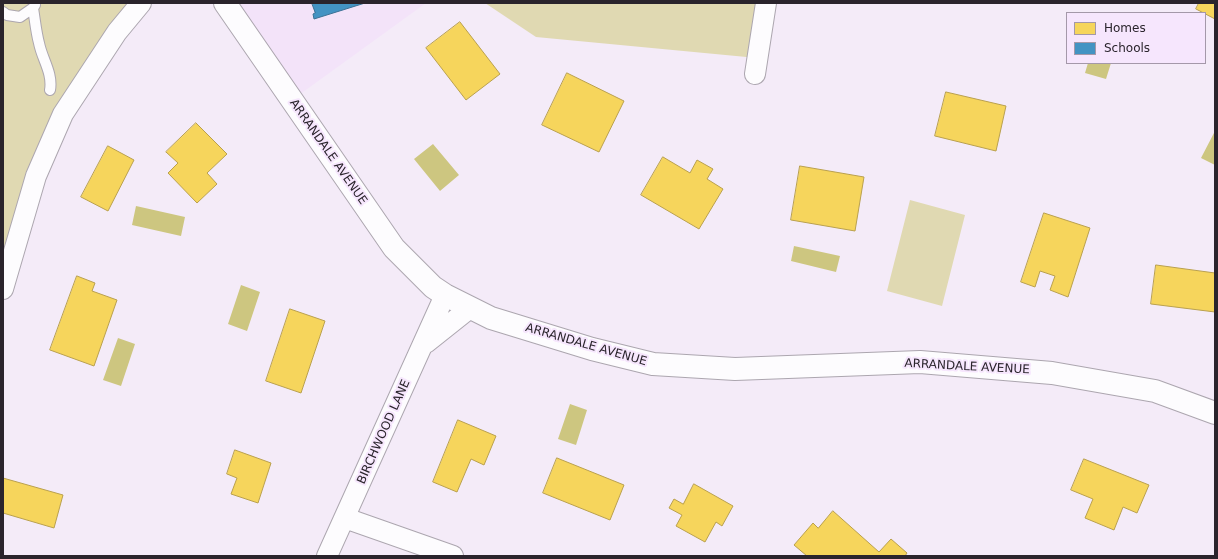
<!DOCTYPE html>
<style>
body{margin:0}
#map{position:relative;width:1218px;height:559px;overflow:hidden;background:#f4ebf8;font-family:"DejaVu Sans",sans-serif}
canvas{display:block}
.frame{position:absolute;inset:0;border:4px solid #2a242c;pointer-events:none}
.legend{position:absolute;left:1066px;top:12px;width:140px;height:52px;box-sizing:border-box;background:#f6e6fd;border:1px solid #a498a9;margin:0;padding:5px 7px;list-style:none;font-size:12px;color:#2a242c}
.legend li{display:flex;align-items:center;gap:8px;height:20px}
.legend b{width:20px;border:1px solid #a498a9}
</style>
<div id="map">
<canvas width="1218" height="559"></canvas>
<div class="frame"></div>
<ul class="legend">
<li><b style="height:11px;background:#f6d55c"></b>Homes</li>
<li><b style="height:11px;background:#4393c3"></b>Schools</li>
</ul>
</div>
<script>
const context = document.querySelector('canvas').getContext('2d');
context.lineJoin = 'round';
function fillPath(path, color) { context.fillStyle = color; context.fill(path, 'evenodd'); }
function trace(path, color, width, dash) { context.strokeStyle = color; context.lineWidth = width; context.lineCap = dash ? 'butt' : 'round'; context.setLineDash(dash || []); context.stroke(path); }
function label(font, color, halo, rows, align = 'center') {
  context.font = font + ' "DejaVu Sans",sans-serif'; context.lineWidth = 4; context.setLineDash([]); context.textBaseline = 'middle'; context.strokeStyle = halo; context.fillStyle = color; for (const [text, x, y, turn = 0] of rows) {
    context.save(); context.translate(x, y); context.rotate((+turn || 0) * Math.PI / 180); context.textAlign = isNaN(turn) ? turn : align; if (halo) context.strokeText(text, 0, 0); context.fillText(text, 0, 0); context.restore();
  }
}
fillPath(new Path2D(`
 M225 3H426L292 100Z`), '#f3e3f9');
fillPath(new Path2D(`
 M3 3H141L63 114 3 289Z
 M485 3H766L757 58 536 37Z
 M910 200 965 215 942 306 887 291Z`), '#e0d9b2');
fillPath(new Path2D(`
 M1088 63H1111L1106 79 1085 73Z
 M1215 131V165L1201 158Z
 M433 144 459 175 440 191 414 159Z
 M136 206 185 217 181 236 132 225Z
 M794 246 840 256 836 272 791 261Z
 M241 285 260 292 247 331 228 324Z
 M118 338 135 344 121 386 103 380Z
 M570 404 587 410 576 445 558 439Z`), '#cdc680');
const homes = new Path2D(`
 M1199 3H1215V19L1196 9Z
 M460 22 500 74 466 100 426 48Z
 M567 73 624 101 599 152 542 125Z
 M946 92 1006 106 996 151 935 136Z
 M196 123 227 154 207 173 217 184 197 203 168 173 178 163 166 152Z
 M108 146 134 160 108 211 81 197Z
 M663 157 690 173 697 160 713 169 707 179 723 189 699 229 641 195Z
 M800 166 864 177 855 231 791 220Z
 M1044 213 1090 228 1068 297 1050 290 1055 276 1040 271 1035 287 1021 282Z
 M1156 265 1215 273V312L1151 304Z
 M77 276 95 283 92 291 117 300 94 366 50 350Z
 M290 309 325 321 301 393 266 381Z
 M458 420 496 436 484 465 471 459 457 492 433 482Z
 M235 450 271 463 258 503 231 494 237 478 227 474Z
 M557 458 624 485 610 520 543 493Z
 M1084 459 1149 485 1137 513 1123 507 1114 530 1085 518 1093 499 1071 490Z
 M3 478 63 495 54 528 3 513Z
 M694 484 733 506 722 526 716 522 705 542 676 526 682 515 669 508 674 499 683 504Z
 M833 511 879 552 891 539 907 553 905 556H807L794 545 813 523 818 528Z`);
fillPath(homes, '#f6d55c');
trace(homes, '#b9a04e', 1);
const schools = new Path2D(`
 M312 3H365L314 19 313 14 315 13Z`);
fillPath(schools, '#4393c3');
trace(schools, '#3c7296', 1);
const lane = new Path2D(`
 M33 8C35 20 36 32 39 43 42 59 53 73 50 90
 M3 12 7 15 20 17 33 8 35 5`);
const street = new Path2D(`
 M755 74 766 3
 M3 289 36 176 63 114 117 32 141 3
 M426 343 470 308
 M345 518 453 556
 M327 556 445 295`);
const secondary = new Path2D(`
 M225 3 394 248 433 287 445 295 491 318 592 349 653 364 735 369 920 362 1052 373 1155 391 1215 413`);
trace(lane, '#aca6af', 12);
trace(street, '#aca6af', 22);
trace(secondary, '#aca6af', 24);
trace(lane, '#fdfcfe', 10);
trace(street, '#fdfcfe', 20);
trace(secondary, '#fdfcfe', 22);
label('12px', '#2a242c', '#f6e6fd', [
 ["ARRANDALE AVENUE",328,152,55],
 ["ARRANDALE AVENUE",586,345,16],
 ["ARRANDALE AVENUE",967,367,3],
 ["BIRCHWOOD LANE",384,432,-66]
]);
</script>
